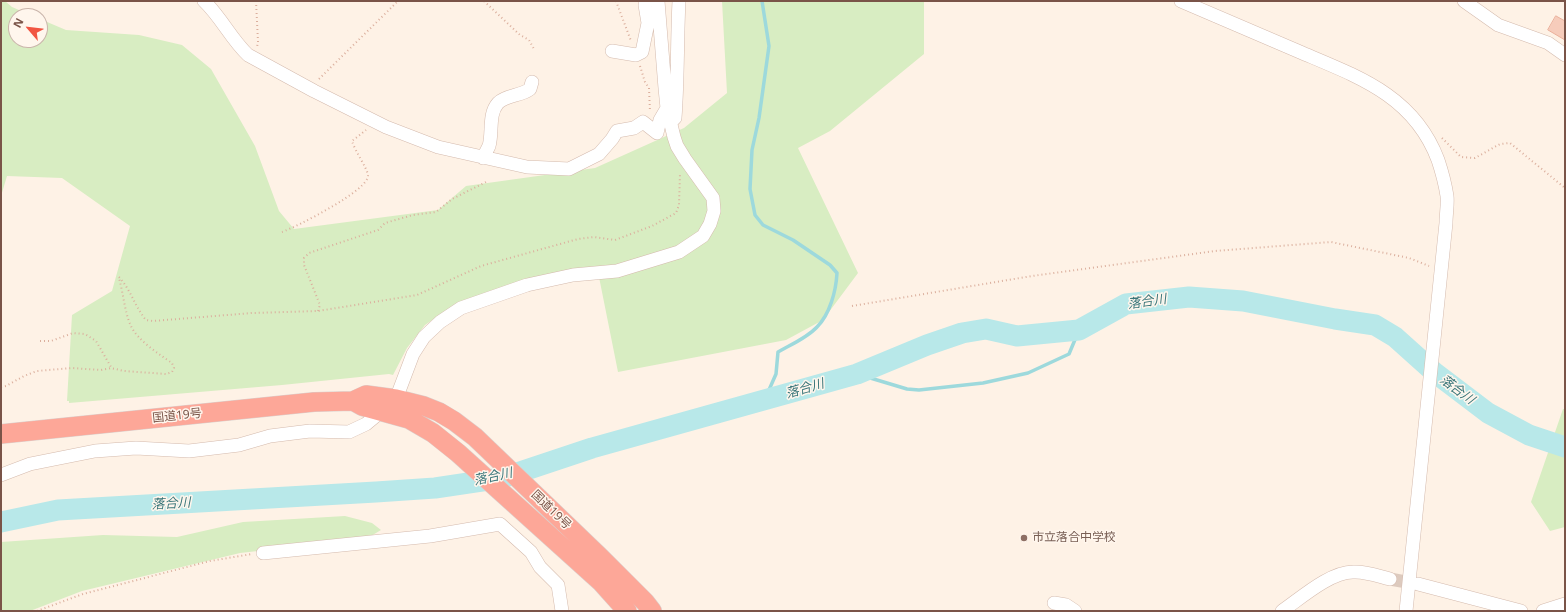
<!DOCTYPE html>
<meta charset="utf-8">
<style>
body{margin:0}
#map{position:relative;width:1566px;height:612px;overflow:hidden;background:#fef2e6;font-family:"Noto Sans",sans-serif}
canvas{display:block}
.frame{position:absolute;inset:0;border:2px solid #7a5448;pointer-events:none}
.north{position:absolute;left:8px;top:8px;width:40px;height:40px;box-sizing:border-box;background:#fff6ed;border:1px solid #cab5ab;border-radius:50%;rotate:298deg;font-size:11px;font-weight:700;line-height:16px;text-align:center;color:#7a5448}
.north::after{content:'';display:block;margin:auto;width:14px;height:18px;background:#f15542;clip-path:polygon(50% 0,100% 100%,50% 72%,0 100%)}
</style>
<div id="map">
<canvas width="1566" height="612"></canvas>
<div class="frame"></div>
<div class="north">N</div>
</div>
<script>
const context = document.querySelector('canvas').getContext('2d');
context.lineJoin = 'round';
function fillPath(path, color) { context.fillStyle = color; context.fill(path, 'evenodd'); }
function trace(path, color, width, dash) { context.strokeStyle = color; context.lineWidth = width; context.lineCap = dash ? 'butt' : 'round'; context.setLineDash(dash || []); context.stroke(path); }
function label(font, color, halo, rows, align = 'center') {
  context.font = font + ' "Noto Sans","Noto Sans JP",sans-serif'; context.lineWidth = 3; context.setLineDash([]); context.textBaseline = 'middle'; context.strokeStyle = halo; context.fillStyle = color; for (const [text, x, y, turn = 0] of rows) {
    context.save(); context.translate(x, y); context.rotate((+turn || 0) * Math.PI / 180); context.textAlign = isNaN(turn) ? turn : align; if (halo) context.strokeText(text, 0, 0); context.fillText(text, 0, 0); context.restore();
  }
}
fillPath(new Path2D(`
 M1 1H5L12 7 33 16H16V40H40V19L66 30 139 35 182 45 211 69 255 146 279 211 294 229 438 210 466 186 595 168 684 128 727 93 722 1H924V54L830 131 798 148 858 273 823 320 786 340 618 372 597 267 447 310 425 325 407 348 393 375 389 374 282 385 69 403V401H67L72 315 112 291 130 226 62 178 7 176 1 196Z
 M1563 409H1565V527L1550 531 1531 502Z
 M345 516 372 523 381 530 366 539 240 553 82 591 30 611H1V542L103 535 177 537 243 522Z`), '#d8edc2');
trace(new Path2D(`
 M762 1 769 46 759 118 752 150 750 189 755 215 763 225 793 240 830 265 837 273C836 291 830 314 817 327 807 338 790 345 778 352L776 374 765 399
 M857 374 907 389 919 390 983 383 1028 373 1069 354 1079 330`), '#9dd9dc', 3.5);
trace(new Path2D(`
 M1 522 58 510 376 492 435 488 502 478 592 448 857 374 927 345 962 333 986 329 1017 336 1079 330 1126 304 1189 297 1243 301 1335 319 1375 325 1395 337 1434 372 1488 413 1529 435 1565 447`), '#b8e8e9', 21);
const building = new Path2D(`
 M1556 16 1565 21V40L1548 30Z`);
fillPath(building, '#f6ccbb');
trace(building, '#eaaf9a', 1);
trace(new Path2D(`
 M1390 579 1418 584`), '#ddcabe', 13, [13, 6]);
const minor = new Path2D(`
 M204 1C221 17 231 39 248 55L314 91 386 127 438 147 527 167 569 169 599 154 612 139 617 131 634 128 643 122 657 133 660 120 667 108
 M1181 1C1221 18 1261 35 1300 52 1359 77 1414 96 1438 160 1442 172 1445 183 1447 196 1448 204 1446 214 1446 223L1406 611
 M1464 1 1498 25 1548 43 1565 55
 M612 51 636 55 642 52 648 23 645 5 648 1
 M673 120 675 118C678 79 677 40 679 1
 M483 158C485 154 487 150 489 146 493 133 488 114 498 103 506 95 521 96 530 89L532 82
 M1 475 30 464 95 451 136 448 189 451 239 445 270 436 310 431 349 432 366 424 396 399 413 354 424 337 440 322 461 308 527 285 573 275 617 271 679 252 703 236 710 224 714 211 713 198 685 159 677 146 674 137 667 108 665 88 658 1
 M263 553 430 536 500 524 531 552 540 567 558 585 562 611
 M1418 584 1521 611
 M1054 603 1066 605 1075 611
 M1282 611C1301 598 1330 572 1353 572 1365 571 1378 576 1390 579
 M1543 611 1565 604`);
const highway = new Path2D(`
 M353 401 362 406 409 419 433 433 458 453 601 582 627 611
 M1 434 314 402 353 401 366 395 396 399 424 406 439 412 454 421 475 437 600 557 645 602 652 611`);
trace(minor, '#d4baad', 14);
trace(highway, '#dacfcc', 20);
trace(new Path2D(`
 M256 1 258 42 257 47
 M484 1 520 35 529 40 534 49
 M616 1 631 41
 M640 66 645 82 649 88 650 112
 M319 79 398 1
 M1442 138 1461 157 1475 158 1500 144 1510 143 1565 188
 M282 232C296 227 370 190 368 175 367 168 355 151 352 141L366 130
 M119 277C131 290 135 307 146 320L153 321 252 313 318 311 417 295 481 266 578 239 594 237 615 240 652 226 676 213 679 205 680 174
 M852 306 1032 276 1215 251 1331 242 1409 258 1429 266
 M318 311 320 305 304 265V258L309 253 378 230 385 223 413 215 436 212 452 199 486 182
 M40 341H51L73 333 85 334 96 341 111 367
 M1 387 6 386 24 376 37 371 72 368 101 370 111 368 124 371 166 374 172 372 174 368 172 363C160 355 137 340 131 326 125 314 123 292 119 278
 M37 611 83 594 210 561 252 554`), '#dbaf9d', 2, [1, 3]);
trace(minor, '#fff', 13);
trace(highway, '#fda798', 19);
for (const [x, y, r, color] of [
 [1024,538,4,"#8d6e63"]
]) { const dot = new Path2D(); dot.arc(x, y, r, 0, 2 * Math.PI); context.fillStyle = color; context.fill(dot); trace(dot, '#fff6ed', 1.5); }
label('12px', '#7a5448', '#fff6ed', [
 ["国道19号",177,416,-6],
 ["国道19号",551,510,44]
]);
label('12px', '#785e54', '#fff6ed', [
 ["市立落合中学校",1032,538]
], 'left');
label('italic 13px', '#387579', '#fff6ed', [
 ["落合川",1147,302,-8],
 ["落合川",805,389,-16],
 ["落合川",1457,390,37],
 ["落合川",493,477,-12],
 ["落合川",171,504,-3]
]);
</script>
